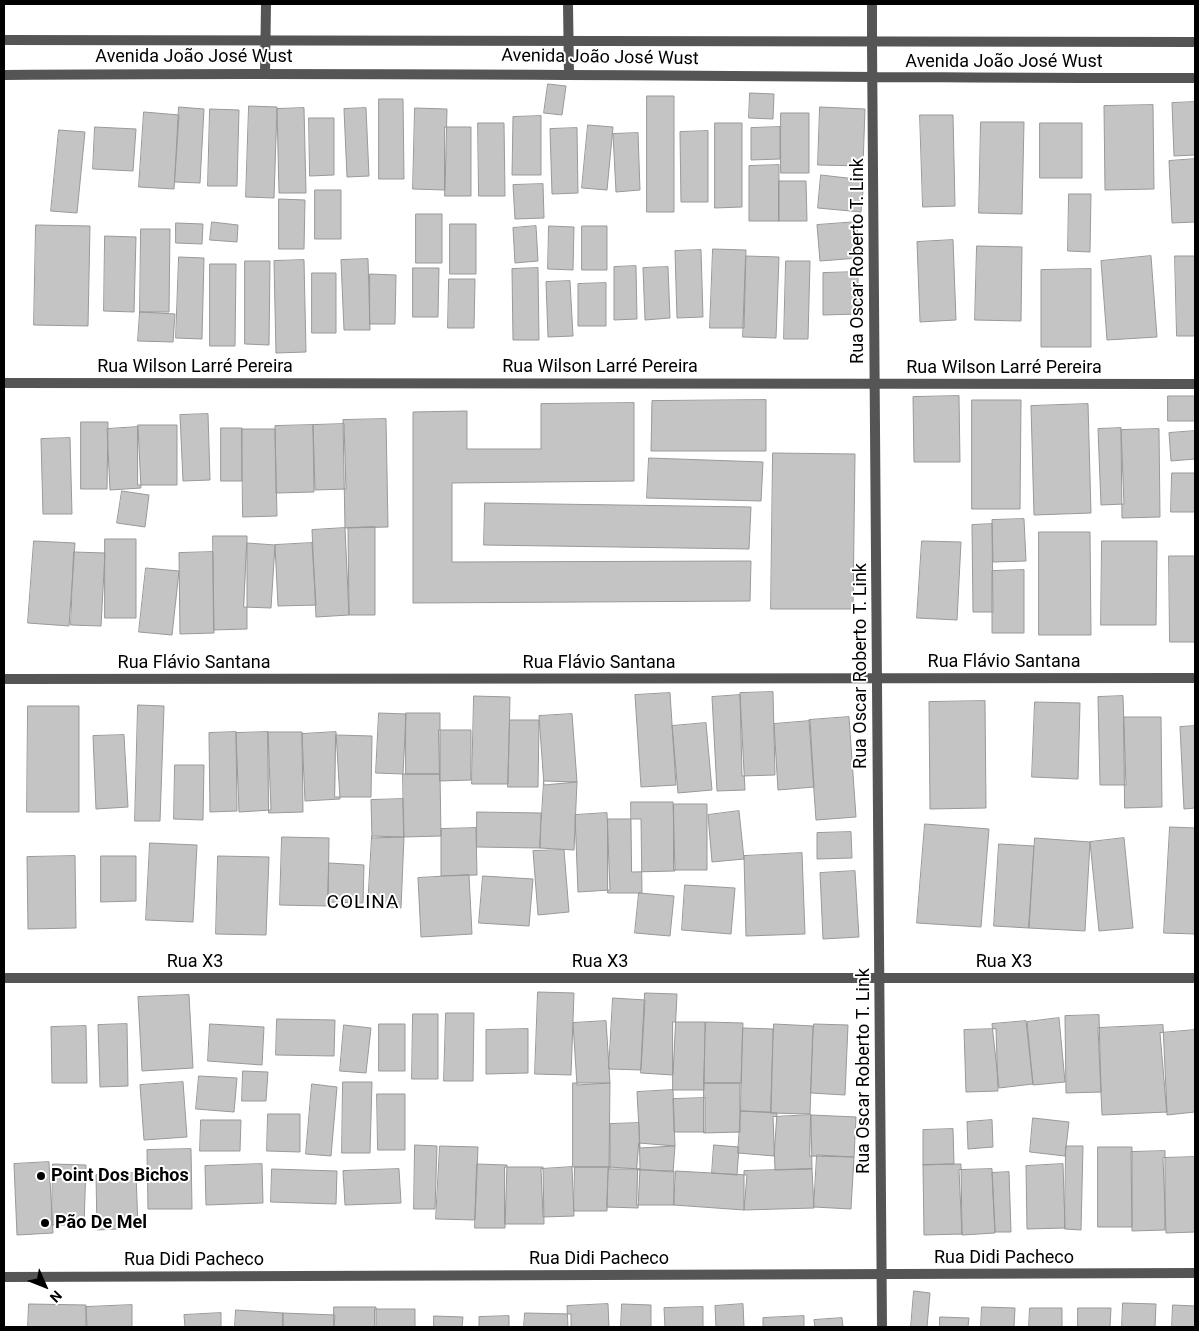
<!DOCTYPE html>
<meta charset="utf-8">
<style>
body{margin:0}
#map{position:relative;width:1199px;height:1331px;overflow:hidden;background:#fff;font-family:Roboto,sans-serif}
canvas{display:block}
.frame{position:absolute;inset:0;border:5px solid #000;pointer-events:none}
.north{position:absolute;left:20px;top:1261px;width:50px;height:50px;-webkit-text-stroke:4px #fff;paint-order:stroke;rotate:134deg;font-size:14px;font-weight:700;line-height:20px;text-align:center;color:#000}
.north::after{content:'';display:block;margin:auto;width:18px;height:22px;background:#000;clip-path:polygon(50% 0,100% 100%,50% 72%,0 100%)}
</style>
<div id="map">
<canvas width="1199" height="1331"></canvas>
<div class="frame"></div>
<div class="north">N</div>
</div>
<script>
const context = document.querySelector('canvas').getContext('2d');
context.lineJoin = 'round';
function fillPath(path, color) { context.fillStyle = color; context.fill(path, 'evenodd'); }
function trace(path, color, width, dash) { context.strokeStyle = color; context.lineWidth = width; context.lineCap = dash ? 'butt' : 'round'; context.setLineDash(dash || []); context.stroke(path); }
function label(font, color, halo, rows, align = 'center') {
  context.font = font + ' Roboto,sans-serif'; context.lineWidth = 4; context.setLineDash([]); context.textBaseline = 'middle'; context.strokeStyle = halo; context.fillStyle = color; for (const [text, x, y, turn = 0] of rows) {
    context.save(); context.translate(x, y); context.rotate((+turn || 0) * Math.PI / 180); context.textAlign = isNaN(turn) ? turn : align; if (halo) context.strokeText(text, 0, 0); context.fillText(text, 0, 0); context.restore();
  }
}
const building = new Path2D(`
 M548 84 566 86 562 115 544 113Z
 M750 93 774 94 773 119 749 118Z
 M647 96H674V212H647Z
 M379 99H403L404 179H379Z
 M1195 102V155L1174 156 1172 103Z
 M1153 105 1154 189 1105 190 1104 106Z
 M249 106 277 107 274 198 246 197Z
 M179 107 204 109 200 183 175 182Z
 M820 107 865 109 863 166 818 165Z
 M304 108 306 193H279L277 109Z
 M366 108 369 176 347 177 344 109Z
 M415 108 447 109 445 190 413 189Z
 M210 109 239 110 237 186H208Z
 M144 112 179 115 174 189 139 187Z
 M781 113H809V173H781Z
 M920 115H953L955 206 923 207Z
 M541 116V175H512L513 117Z
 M309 118H334V175L310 176Z
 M981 122H1024L1022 214 979 213Z
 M478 123H504L505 196H479Z
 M715 123H742V207L715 208Z
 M1040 123H1082V178H1040Z
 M588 125 613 127 607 190 582 188Z
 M95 127 136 129 133 171 93 169Z
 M445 127H471V196H445Z
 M780 127V159L751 160V128Z
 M577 128 578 193 552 194 550 129Z
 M59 130 85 132 77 213 51 211Z
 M708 131V202H681L680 132Z
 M638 133 640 190 616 192 613 134Z
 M1195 159V222L1172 223 1169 161Z
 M779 165V221H749V166Z
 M821 175 864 180 861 212 818 208Z
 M779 181H806L807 221H779Z
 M543 184 544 218 515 219 513 185Z
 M315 190H341V239H315Z
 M1069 194H1091L1090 252 1068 251Z
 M279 199 305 200 304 249H279Z
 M416 214H442V263H416Z
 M212 222 238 225 237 242 210 240Z
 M857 222 859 258 820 261 817 225Z
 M176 223 203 224 202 244 176 243Z
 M450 224H476V274H450Z
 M36 225 90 226 88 326 34 325Z
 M536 226 538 261 515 263 513 228Z
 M549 226 574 227 573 270 548 269Z
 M582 226H607V270H582Z
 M141 229H170L169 312H140Z
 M105 236 136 237 134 312 104 311Z
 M953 240 956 320 920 322 917 242Z
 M977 246 1022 247 1021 321 975 320Z
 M713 249 746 250 744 328H710Z
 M701 250 703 317 677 318 675 251Z
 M746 256 779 257 776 338 743 337Z
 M1151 256 1157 337 1107 340 1101 261Z
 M1175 256H1195V336H1177Z
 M179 257 204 258 202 339 176 338Z
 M368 259 370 330H344L341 260Z
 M304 260 306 352 276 353 274 261Z
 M245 261H270L269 345 245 344Z
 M786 261H810L808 339H784Z
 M210 264H236L235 346H210Z
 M636 266 637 319 614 320V267Z
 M668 267 670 318 645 320 643 268Z
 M413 268H439L438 317H413Z
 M538 268 539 340H513L512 269Z
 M1091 269V347H1041V270Z
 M858 272V314L823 315V273Z
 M312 273H336V333H312Z
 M370 274 396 275 395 324H370Z
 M449 279H475L474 328H448Z
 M570 281 573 336 548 337 546 282Z
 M606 283V326H578V284Z
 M140 312 175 314 173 342 138 341Z
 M959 396 960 462H914L913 397Z
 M1168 396H1195V421H1168Z
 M766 400V451H651L652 401Z
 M972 400H1021L1020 509H972Z
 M634 403V481L452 483V562L751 561 750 601 413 603V412L467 411V449H541V404Z
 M1088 404 1091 513 1034 515 1031 406Z
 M208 414 210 480 183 481 180 415Z
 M386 419 388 527 345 528 343 420Z
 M81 422H108L107 489H81Z
 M344 424 346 489 315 490 313 425Z
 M138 425H177V485H138Z
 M313 425 314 492 276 493 275 426Z
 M138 427 141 488 110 490 107 429Z
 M221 428H242V481H221Z
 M1121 428 1124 504 1101 505 1098 429Z
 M242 429H275L277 516 243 517Z
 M1159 429 1160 517 1122 518 1121 430Z
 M1195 431V459L1171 461 1169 433Z
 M70 438 72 514H43L41 439Z
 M773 453 855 454 853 609H771Z
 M649 458 763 462 761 501 647 498Z
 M1172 473H1195V512H1171Z
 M122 491 149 495 145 527 117 523Z
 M485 503 751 507 749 549 484 545Z
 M1024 519 1026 561 993 562 992 520Z
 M992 524 993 612H973L972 525Z
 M375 527V615H349L348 528Z
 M345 528 349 615 316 617 312 530Z
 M1039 532H1090L1091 635H1039Z
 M213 536H247V629L214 630Z
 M105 539H136V618H105Z
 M34 541 75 543 69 626 28 623Z
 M922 541 961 542 957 620 917 618Z
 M1102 541H1157L1156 625H1101Z
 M247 543 275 545 271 608 244 607Z
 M312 543 316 605 278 606 275 545Z
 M74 552 105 553 101 626 71 625Z
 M213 552 214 633 180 634 179 553Z
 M1169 556H1195V642H1170Z
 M146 568 179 571 172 635 139 632Z
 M1024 570V633H992V571Z
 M773 692 775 775 742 776 740 693Z
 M670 693 676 785 641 787 635 695Z
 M740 695 745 790 717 791 712 697Z
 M474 696 510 697 508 784H472Z
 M1123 696 1126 785H1100L1098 697Z
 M985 701 986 808 930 809 929 702Z
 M1035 702 1080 703 1078 779 1032 777Z
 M138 705 164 706 160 821H135Z
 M28 706H79V812H27Z
 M379 713 406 714 403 774 376 773Z
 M406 713H440V774H406Z
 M572 714 577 782 544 785 539 716Z
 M849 717 856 817 816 820 809 720Z
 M1124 717H1161L1162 807 1125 808Z
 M510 720H539L538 787H508Z
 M810 721 814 787 778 790 774 724Z
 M706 723 712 790 678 793 672 726Z
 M1195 726V808L1184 809 1180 727Z
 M439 730H471V780L440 781Z
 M236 732 237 811 210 812 209 733Z
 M268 732H302L303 812 269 813Z
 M268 732 271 810 239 812 236 733Z
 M336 732 340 799 305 801 302 734Z
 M124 735 128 807 96 809 93 736Z
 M336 735 372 736 371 797H335Z
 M175 765H204L203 820 174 819Z
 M403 774H440L441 836 404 837Z
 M544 781 577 782 574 850 540 848Z
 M403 799 404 837 372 838 371 800Z
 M631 802H673L675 871 632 872Z
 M674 804H707V870H674Z
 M739 811 744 859 712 862 708 815Z
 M477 812 541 813 540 848 477 847Z
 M607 813 610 890 578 892 575 815Z
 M608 819H641L642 893H608Z
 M925 824 989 829 981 927 917 923Z
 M1170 827 1195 828V934L1164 933Z
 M476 828 477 875 441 876V829Z
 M851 832 852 858 817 859V833Z
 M372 836 404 837 401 908 368 907Z
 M282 837 329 838 328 906 280 905Z
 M1035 838 1090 842 1085 931 1029 928Z
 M1124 838 1133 928 1099 931 1090 842Z
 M150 843 197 845 193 922 146 920Z
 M999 844 1034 846 1029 928 994 926Z
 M564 850 569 912 538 915 533 851Z
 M802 853 805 934 746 936 744 856Z
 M75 856 76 928 28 929 27 857Z
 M101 856H136V901L101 902Z
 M218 856 269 857 266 935 216 934Z
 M329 863 364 865 363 903 328 902Z
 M855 871 859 937 823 939 820 873Z
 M469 875 472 934 421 937 418 878Z
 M483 876 533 879 529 926 479 923Z
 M685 885 735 888 731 934 682 930Z
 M639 893 674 896 670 936 635 933Z
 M538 992 574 993 571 1075 535 1074Z
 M645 993 677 994 673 1075 641 1073Z
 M189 995 193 1068 142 1071 138 997Z
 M613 998 645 1000 641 1070 609 1069Z
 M446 1013H474L473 1081H444Z
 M413 1014H438V1079H412Z
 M1099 1015 1101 1092 1066 1093 1065 1016Z
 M1059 1018 1065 1082 1033 1085 1027 1022Z
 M277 1019 335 1020 334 1056 276 1055Z
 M606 1021 610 1083 577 1085 573 1023Z
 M1026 1021 1033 1084 999 1088 992 1024Z
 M673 1022H705L704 1090H673Z
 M706 1022 743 1023 741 1083H704Z
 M127 1024 128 1086 100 1087 98 1025Z
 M210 1024 264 1027 262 1065 208 1061Z
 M379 1024H405V1071H379Z
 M774 1024 813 1026 810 1114 771 1113Z
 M814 1024 848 1025 845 1095 811 1093Z
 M344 1025 371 1028 366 1073 340 1071Z
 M1163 1025 1167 1112 1102 1115 1098 1028Z
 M86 1026 87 1083H52L51 1027Z
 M743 1028 773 1029 771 1112 741 1111Z
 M528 1029V1073L486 1074V1030Z
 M996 1029 998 1091 966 1092 964 1030Z
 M1195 1030V1112L1167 1115 1160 1033Z
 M243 1071 268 1072 266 1101H242Z
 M199 1076 237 1078 234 1112 196 1109Z
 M183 1082 187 1137 144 1140 140 1085Z
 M343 1082H372L370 1153H342Z
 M573 1083H610L609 1167H573Z
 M704 1083H740V1132L704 1133Z
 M312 1084 337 1087 331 1156 306 1154Z
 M673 1090 675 1146 640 1148 637 1092Z
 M377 1094H405V1150H378Z
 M705 1098V1132H674L673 1099Z
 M741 1111 777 1113 774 1156 738 1153Z
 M268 1114H300V1152L267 1151Z
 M811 1115 856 1117 854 1157 810 1156Z
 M811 1115 812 1169 775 1170 773 1117Z
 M1033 1118 1069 1122 1065 1156 1030 1152Z
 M201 1120H241L240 1151H200Z
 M992 1120 993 1147 968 1149 967 1122Z
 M639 1123 640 1169H610V1124Z
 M953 1129 954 1164 923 1165V1130Z
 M639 1143 675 1146 673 1172 637 1169Z
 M415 1145 437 1146 435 1209H414Z
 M714 1145 739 1147 737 1175 712 1173Z
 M440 1146 478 1147 475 1220 436 1219Z
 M1066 1146H1083L1081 1230 1065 1229Z
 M1098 1147H1132V1227H1098Z
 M191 1149 192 1209H148L147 1150Z
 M1165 1151V1230L1132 1231 1131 1152Z
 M817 1155 854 1157 851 1209 814 1207Z
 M1195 1157V1232L1166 1233 1163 1158Z
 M49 1162 53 1233 17 1235 14 1164Z
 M53 1164 86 1165 84 1225H52Z
 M262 1164 263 1203 206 1205 205 1166Z
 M477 1164 507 1165 505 1228H475Z
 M954 1164H961L962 1234 924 1235 923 1165Z
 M1063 1164 1065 1228 1027 1229 1026 1166Z
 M505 1167H543L544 1224H505Z
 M572 1167 574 1216 543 1217 541 1169Z
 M575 1167H608L607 1211H574Z
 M609 1167 640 1169 638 1208 607 1207Z
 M272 1169 337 1171 336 1204 271 1202Z
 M399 1169 401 1203 345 1205 343 1171Z
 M812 1169 814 1208 744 1210V1171Z
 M992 1169 995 1233 962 1235 959 1170Z
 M638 1170 674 1171V1205H637Z
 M676 1171 747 1175 744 1210 674 1205Z
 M1009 1172 1011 1232H995L992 1173Z
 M136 1173 138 1228 97 1230 96 1175Z
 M914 1291 930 1293 927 1327H911Z
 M1123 1303 1156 1304 1155 1327H1122Z
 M29 1304 86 1305V1327H28Z
 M608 1304 609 1327H568L567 1306Z
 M622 1304 651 1305V1327H621Z
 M743 1304 744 1327H716L715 1306Z
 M132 1305V1327H87L86 1307Z
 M1173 1305 1195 1306V1327H1172Z
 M334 1307H376V1327H334Z
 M703 1307V1327H665L664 1308Z
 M982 1307 1015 1308 1014 1327H981Z
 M1030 1308H1062V1327H1029Z
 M1078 1308H1111L1110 1327H1078Z
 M375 1309H415V1327H375Z
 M236 1310 283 1313V1327H235Z
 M221 1313V1327H185L184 1315Z
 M283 1313 335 1315 334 1327H283Z
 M525 1313 571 1314V1327H524Z
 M434 1316 463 1317 462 1327H434Z
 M509 1316V1327H479V1317Z
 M804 1316V1327H763V1318Z
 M940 1317 969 1318 968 1327H940Z
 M842 1318 843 1327H815L814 1320Z`);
fillPath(building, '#c4c4c4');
trace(building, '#999', 1);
trace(new Path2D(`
 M568 4 569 74
 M872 4V43
 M265 73 266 4
 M4 383 1195 384
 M4 679 1195 678
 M4 978H1195
 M4 1277 1195 1273`), '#555', 10);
trace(new Path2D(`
 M4 40 1195 42
 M872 43 882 1327
 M4 75C401 71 798 78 1195 78`), '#555', 10);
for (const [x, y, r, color] of [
 [41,1176,5,"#000"],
 [45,1223,5,"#000"]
]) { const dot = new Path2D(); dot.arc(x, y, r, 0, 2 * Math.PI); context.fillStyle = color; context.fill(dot); trace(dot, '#fff', 2); }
label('18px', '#000', '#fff', [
 ["Avenida João José Wust",194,57],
 ["Avenida João José Wust",600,58,1],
 ["Avenida João José Wust",1004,62],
 ["Rua Oscar Roberto T. Link",858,261,-90],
 ["Rua Wilson Larré Pereira",195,367],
 ["Rua Wilson Larré Pereira",600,367],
 ["Rua Wilson Larré Pereira",1004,368],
 ["Rua Flávio Santana",1004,662],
 ["Rua Flávio Santana",194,663],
 ["Rua Flávio Santana",599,663],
 ["Rua Oscar Roberto T. Link",861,666,-90],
 ["Rua X3",195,962],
 ["Rua X3",600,962],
 ["Rua X3",1004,962],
 ["Rua Oscar Roberto T. Link",864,1071,-90],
 ["Rua Didi Pacheco",1004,1258],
 ["Rua Didi Pacheco",599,1259],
 ["Rua Didi Pacheco",194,1260]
]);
label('bold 18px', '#000', '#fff', [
 ["Point Dos Bichos",51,1176],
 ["Pão De Mel",55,1223]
], 'left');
context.letterSpacing = '1px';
label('19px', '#000', '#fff', [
 ["COLINA",363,903]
]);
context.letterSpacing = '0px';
</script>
